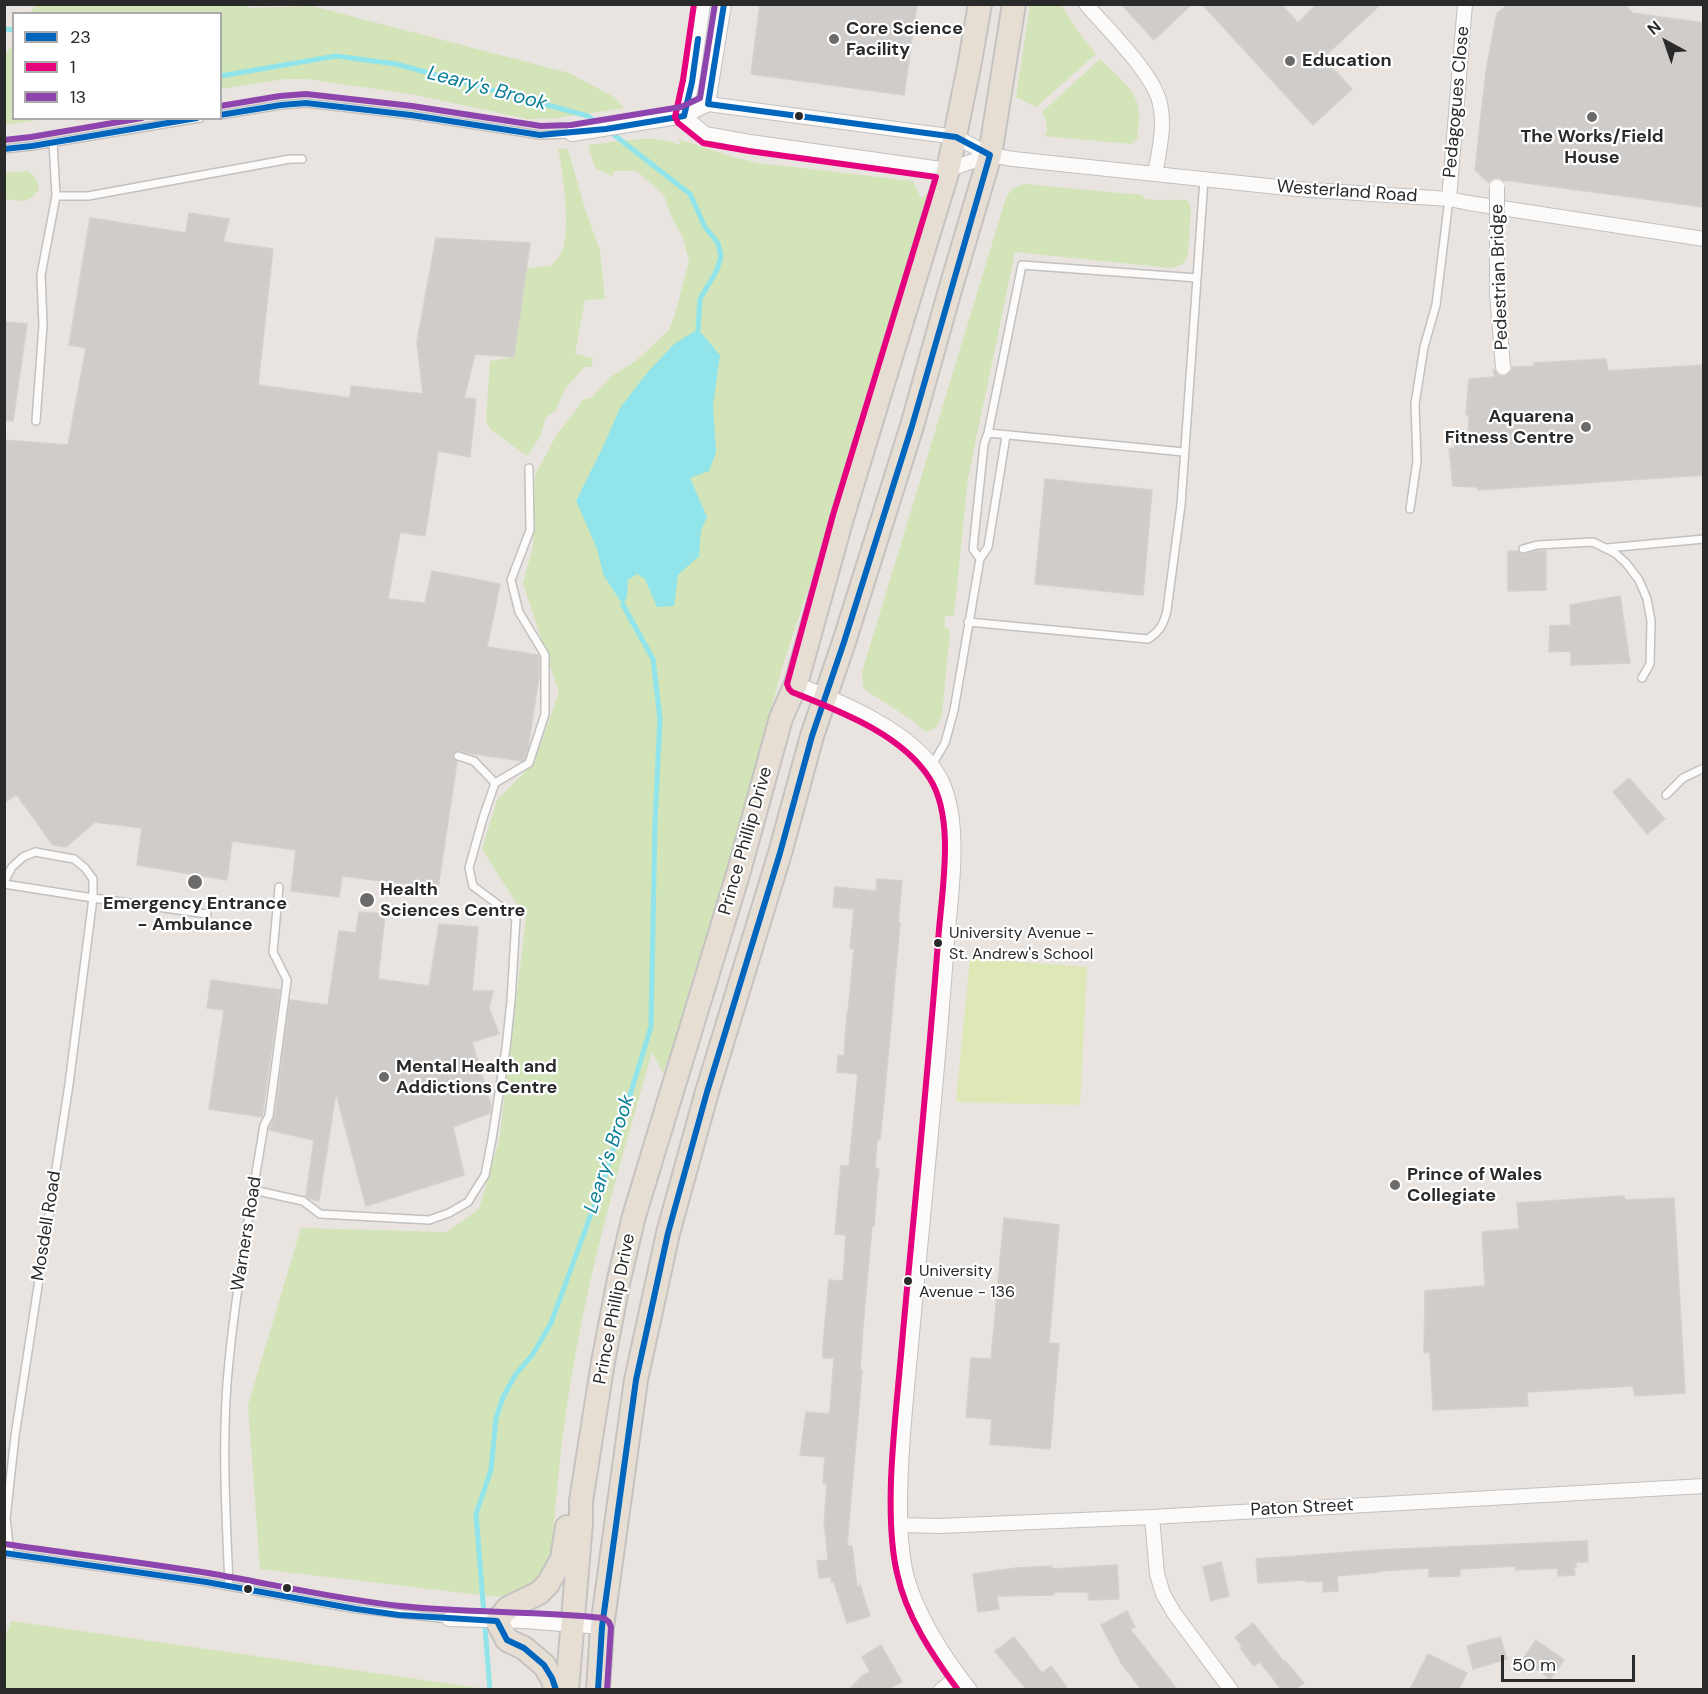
<!DOCTYPE html>
<style>
body{margin:0}
#map{position:relative;width:1708px;height:1694px;overflow:hidden;background:#e9e4e0;font-family:"DM Sans",sans-serif}
canvas{display:block}
.frame{position:absolute;inset:0;border:6px solid #2a2a2a;pointer-events:none}
.legend{position:absolute;left:12px;top:12px;width:210px;height:108px;box-sizing:border-box;background:#fff;border:2px solid #aaa;margin:0;padding:8px 10px;list-style:none;font-size:18px;color:#2a2a2a}
.legend li{display:flex;align-items:center;gap:12px;height:30px}
.legend b{width:30px;border:2px solid #aaa}
.north{position:absolute;left:1636px;top:12px;width:60px;height:60px;-webkit-text-stroke:4px #fff;paint-order:stroke;rotate:320deg;font-size:16px;font-weight:700;line-height:24px;text-align:center;color:#2a2a2a}
.north::after{content:'';display:block;margin:auto;width:21px;height:27px;background:#2a2a2a;clip-path:polygon(50% 0,100% 100%,50% 72%,0 100%)}
.scale{position:absolute;left:1501px;top:1655px;width:134px;height:27px;box-sizing:border-box;border:3px solid #2a2a2a;border-top:0;padding-left:8px;font-size:18px;line-height:21px;white-space:nowrap;color:#2a2a2a;-webkit-text-stroke:4px #fff;paint-order:stroke}
</style>
<div id="map">
<canvas width="1708" height="1694"></canvas>
<div class="frame"></div>
<ul class="legend">
<li><b style="height:8px;background:#0065bd"></b>23</li>
<li><b style="height:8px;background:#e5007d"></b>1</li>
<li><b style="height:8px;background:#8e44ad"></b>13</li>
</ul>
<div class="north">N</div>
<div class="scale">50 m</div>
</div>
<script>
const context = document.querySelector('canvas').getContext('2d');
context.lineJoin = 'round';
function fillPath(path, color) { context.fillStyle = color; context.fill(path, 'evenodd'); }
function trace(path, color, width, dash) { context.strokeStyle = color; context.lineWidth = width; context.lineCap = dash ? 'butt' : 'round'; context.setLineDash(dash || []); context.stroke(path); }
function label(font, color, halo, rows, align = 'center') {
  context.font = font + ' "DM Sans",sans-serif'; context.lineWidth = 4.5; context.setLineDash([]); context.textBaseline = 'middle'; context.strokeStyle = halo; context.fillStyle = color; for (const [text, x, y, turn = 0] of rows) {
    context.save(); context.translate(x, y); context.rotate((+turn || 0) * Math.PI / 180); context.textAlign = isNaN(turn) ? turn : align; if (halo) context.strokeText(text, 0, 0); context.fillText(text, 0, 0); context.restore();
  }
}
fillPath(new Path2D(`
 M35 5 244 4 249 8 312 6 569 73 614 97 624 108 551 119 541 118 540 119H528L411 94 307 79H285L221 89 220 14 31 13Z
 M1030 5H1061L1080 34 1096 54 1036 107 1016 97Z
 M13 44 14 118 45 119 5 125V55Z
 M1100 59C1124 84 1147 95 1137 134L1140 136 1131 144 1044 136 1047 133C1047 125 1046 119 1042 112Z
 M678 139 733 157 758 163 913 181 921 198 927 194 925 208 898 300 863 403 820 552 783 665 734 847 689 989 677 1033 663 1073 652 1052C622 1157 591 1261 573 1369 565 1412 560 1456 556 1500 554 1517 554 1543 549 1558 543 1583 520 1591 498 1597L260 1569 248 1405 301 1228 447 1232 479 1209 499 1141 526 918 482 849 497 800 533 764 559 693 523 583 533 547 535 475 557 434 574 413 582 400 591 398 612 376 637 360 669 330 675 314 689 261 683 238 671 216 664 195 637 171H615L612 176 595 168 588 145C617 142 654 133 681 145Z
 M558 148 568 149 585 209 600 250 605 299 585 300 575 354 593 358 591 367H584L565 389 556 410 546 417 540 437 527 456 490 429 486 420 490 361 514 357 527 268 551 266C555 261 560 256 562 251 571 231 563 170 558 148Z
 M28 171C35 176 38 180 39 189 28 204 22 201 5 199V173Z
 M1024 184 1142 195 1145 199C1160 201 1172 199 1187 200L1191 208 1188 254C1185 264 1181 266 1171 268L1015 252 968 478 954 616H945V627L950 631 942 715C938 725 936 729 926 732L912 720 867 691 863 687 862 672 1005 201C1009 191 1014 187 1024 184Z
 M11 1621 486 1689H5V1639Z`), '#d2e4b8');
fillPath(new Path2D(`
 M970 958 1087 967 1080 1105 956 1102Z`), '#dee8b6');
fillPath(new Path2D(`
 M698 329 720 355 713 405 716 452 709 471 690 478 707 517 701 530 699 556 678 575 674 606 657 607 645 579 637 574 628 580 627 597 623 605 604 576 597 549 576 501 602 449 620 408 646 374 674 344Z`), '#92e4eb');
trace(new Path2D(`
 M4 29 14 30
 M220 76 336 56 396 64 588 116 601 126
 M609 131 690 194 705 227 718 243 721 256 717 270 700 299 698 329
 M490 1690 476 1514 491 1470 496 1418 503 1397 516 1374 533 1354 551 1323 604 1179 651 1027 655 823 660 719 653 659 623 605`), '#92e4eb', 5);
const building = new Path2D(`
 M760 4H917L904 95 751 74Z
 M1121 4H1192L1154 40Z
 M1202 4H1281L1298 23 1317 4H1381L1323 58 1352 89 1313 125Z
 M1509 4H1625L1632 13 1704 23V207L1504 180V182L1498 178 1493 179 1489 183 1475 170 1486 71 1497 13Z
 M189 213 229 219 223 242 273 249 258 385 350 398 351 386 423 394 417 342 436 238 530 243 514 357 475 354 464 398 476 399 470 457 438 451 425 536 400 532 388 599 425 603 432 571 500 584 487 647 538 655 539 657V676L528 748 524 759 522 761 468 753 459 751 453 754 454 759 457 762 438 888 342 876 339 897 291 891 296 850 232 841 227 880 137 865 142 828 95 822 66 847 53 845 17 795 4 802V440L68 445 86 348 69 345 90 218 186 233Z
 M4 322 27 324 13 421 4 420Z
 M1606 359 1608 371 1704 365V475L1478 490V487L1453 486 1449 449 1455 448 1454 441 1468 439 1469 416 1466 414 1469 379 1495 377 1493 370 1495 369 1499 375 1504 376 1511 371 1512 367 1534 366V363Z
 M1045 479 1152 490 1143 595 1035 584Z
 M1508 551H1518L1522 555 1537 551H1546V590L1508 591Z
 M1620 596 1630 663 1571 665V651L1549 652 1550 626 1571 625 1570 605Z
 M1629 778 1665 819 1647 834 1613 792Z
 M877 879 902 881 898 923H900L884 1101 880 1139 877 1140 875 1168 879 1169 877 1186 874 1226H872L863 1326 860 1370H862L847 1546H852L857 1587 860 1585 870 1616 847 1623 834 1582H831V1577L819 1578 817 1561 828 1560 825 1528H824L827 1483H823L825 1457 800 1455 806 1412 829 1414 830 1410 834 1358H823V1345L829 1280 843 1281 846 1235 835 1234 841 1166H849L858 1074 837 1072 838 1055 844 1056 847 1013H848L854 949 850 948 854 909 833 907 835 887 876 891Z
 M359 912 385 914 378 979 429 986 439 924 478 927 472 991H493L489 1008 499 1034 472 1042 491 1106 490 1113 453 1127 464 1175 366 1206 336 1093 319 1201 310 1199 306 1196 314 1140 269 1130 275 1117 290 1000 328 1005 339 931 356 933Z
 M211 980 280 990 262 1117 209 1109 224 1010 207 1008Z
 M1624 1196 1625 1200 1674 1198 1685 1393 1635 1396 1633 1386 1527 1392 1528 1406 1433 1410 1430 1352 1424 1353 1425 1291 1485 1286 1482 1232 1519 1229 1517 1203Z
 M1004 1218 1059 1225 1049 1343 1059 1344 1050 1449 990 1444 992 1419 966 1417 971 1358 991 1359Z
 M1587 1541 1588 1562H1576V1567H1574L1575 1575 1558 1576V1568L1516 1570 1515 1566 1460 1569V1576L1429 1577V1568L1379 1571 1380 1572 1337 1576 1338 1591 1323 1592V1581L1306 1582V1580L1258 1583 1256 1559 1377 1550Z
 M1221 1562 1229 1596 1211 1601 1203 1567Z
 M1117 1565 1119 1599 1089 1600 1088 1592H1054V1595L997 1596 999 1609 978 1612 973 1574 1016 1568 1052 1566V1569Z
 M1127 1611 1135 1627 1130 1629 1177 1689H1141L1121 1663 1101 1625Z
 M1253 1623 1284 1662 1285 1661 1304 1683 1296 1689H1281L1260 1662 1254 1666 1240 1648 1242 1646 1235 1637Z
 M1014 1637 1042 1673 1051 1666 1068 1689H1026L995 1651Z
 M1500 1637 1507 1659 1473 1669 1467 1646Z
 M1536 1640 1564 1660 1550 1679 1523 1659Z
 M881 1645 902 1682 888 1689H850L862 1676 870 1672 862 1657Z
 M1428 1654 1467 1673 1459 1689H1410Z`);
fillPath(building, '#d0ccca');
trace(building, '#d4d0cc', 1.5);
const lane = new Path2D(`
 M220 115 281 105 306 103 411 115 540 135 572 134
 M53 142 56 196H88L290 159H302
 M4 149 32 146 200 118
 M36 421 43 325 41 275 56 196
 M1184 452 988 433 1022 265 1197 278
 M1410 509 1417 461 1415 404 1424 347 1436 305 1449 199
 M1607 548 1704 539
 M1523 549 1537 545 1593 542 1615 553 1626 563 1639 580 1647 599 1651 621 1650 664 1642 678
 M980 559 973 549 984 444 988 433
 M968 622 1148 639C1160 631 1164 624 1167 610L1181 505 1204 179
 M458 756 474 761 495 783
 M932 765 945 743 954 710 980 559 988 547 1006 436
 M1666 795 1683 778 1704 768
 M4 882 12 867 23 857 35 852 74 859 85 868 93 879V898L69 1084 15 1436 6 1518 10 1554
 M4 884 93 898 207 914
 M253 1190 303 1201 320 1214 429 1220 449 1213 468 1202 485 1175 492 1139 506 1048 511 1001 516 918 473 886 469 868 483 818 495 783 529 763 545 714V655L519 612 511 580 530 530 529 468
 M4 1553 206 1582 356 1609 449 1619
 M229 1586C226 1511 221 1436 229 1361 237 1282 251 1204 264 1125L269 1116 287 980 273 952 279 887`);
const street = new Path2D(`
 M1086 4C1107 29 1150 70 1159 100 1166 124 1159 151 1155 174
 M708 104 724 4
 M684 116 705 134 750 142 948 170 990 155
 M684 116 692 82 703 4
 M572 134 684 116 708 104 956 137 990 155 1013 159 1297 189 1449 199 1469 203 1704 239
 M1449 199 1465 4
 M796 684C842 702 913 731 939 776 963 818 951 892 947 940 938 1075 923 1210 911 1345 906 1399 900 1453 900 1506 900 1530 901 1555 907 1578 919 1619 944 1657 970 1690
 M1152 1517 1157 1574 1163 1594 1174 1613 1231 1690
 M900 1525 939 1526 1152 1517 1704 1486
 M449 1619 524 1621 602 1627
 M941 1690 959 1676`);
const primary = new Path2D(`
 M556 1690 552 1678 544 1665 524 1648 507 1640 497 1621 508 1608 539 1593 548 1584 562 1559 567 1527
 M567 1690 581 1523V1501L603 1362 619 1279 634 1216 739 871 781 718 796 684 842 518 948 170 969 67 980 4
 M598 1690 602 1627 636 1380 668 1233 707 1092 780 853 812 736 844 642 912 426 948 297 990 155 1014 4`);
trace(lane, '#c2c1c1', 10);
trace(street, '#c2c1c1', 16);
trace(primary, '#c4c3c1', 26);
trace(lane, '#fcfbfa', 7);
trace(street, '#fcfbfa', 14);
trace(primary, '#e6ded3', 22);
const streetBridge = new Path2D(`
 M1497 187V293L1503 367`);
trace(streetBridge, '#c2c1c1', 16, []);
trace(streetBridge, '#fcfbfa', 14);
trace(new Path2D(`
 M220 115 281 105 306 103 411 115 540 135 606 129 684 116 692 82 698 39
 M4 149 32 146 197 118
 M4 1553 206 1582 356 1609 399 1615 497 1621 507 1640 524 1648 544 1665 552 1678 556 1690
 M598 1690 602 1627 636 1380 668 1233 707 1092 780 853 812 736 844 642 912 426 990 155 956 137 708 104 724 4`), '#0065bd', 6);
trace(new Path2D(`
 M694 4 683 80 675 117 678 123 703 143 749 151 936 177 833 515 787 684 789 689 792 692C839 711 902 734 930 779 956 820 941 895 938 942 928 1072 915 1202 903 1332 899 1381 893 1430 891 1480 890 1511 890 1543 897 1573 906 1616 932 1655 958 1690`), '#e5007d', 6);
trace(new Path2D(`
 M220 106 280 96 306 94 412 106 541 126 571 125 681 107 700 98 715 4
 M4 140 31 137 142 118
 M5 1544C73 1554 140 1562 208 1573 272 1584 336 1599 400 1606 468 1613 537 1611 604 1618L609 1622 611 1627 607 1690`), '#8e44ad', 6);
for (const [x, y, r, color] of [
 [834,39,6,"#6d6b6a"],
 [1290,61,6,"#6d6b6a"],
 [799,116,5,"#2a2a2a"],
 [1592,117,6,"#6d6b6a"],
 [1586,427,6,"#6d6b6a"],
 [195,882,8,"#6d6b6a"],
 [367,900,8,"#6d6b6a"],
 [938,943,5,"#2a2a2a"],
 [384,1077,6,"#6d6b6a"],
 [1395,1185,6,"#6d6b6a"],
 [908,1281,5,"#2a2a2a"],
 [287,1588,5,"#2a2a2a"],
 [248,1589,5,"#2a2a2a"]
]) { const dot = new Path2D(); dot.arc(x, y, r, 0, 2 * Math.PI); context.fillStyle = color; context.fill(dot); trace(dot, '#fff', 2); }
label('16px', '#2a2a2a', '#fff', [
 ["University Avenue -",949,934],
 ["St. Andrew's School",949,955],
 ["University",919,1272],
 ["Avenue - 136",919,1293]
], 'left');
label('bold 18px', '#2a2a2a', '#fff', [
 ["Core Science",846,29],
 ["Facility",846,50],
 ["Education",1302,61],
 ["The Works/Field",1592,137,"center"],
 ["House",1592,158,"center"],
 ["Aquarena",1574,417,"right"],
 ["Fitness Centre",1574,438,"right"],
 ["Health",380,890],
 ["Sciences Centre",380,911],
 ["Emergency Entrance",195,904,"center"],
 ["- Ambulance",195,925,"center"],
 ["Mental Health and",396,1067],
 ["Addictions Centre",396,1088],
 ["Prince of Wales",1407,1175],
 ["Collegiate",1407,1196]
], 'left');
label('18px', '#2a2a2a', '#fff', [
 ["Pedagogues Close",1457,102,-85],
 ["Westerland Road",1347,192,4],
 ["Pedestrian Bridge",1500,277,-92],
 ["Prince Phillip Drive",746,841,-74],
 ["Mosdell Road",47,1226,-81],
 ["Warners Road",247,1234,-81],
 ["Prince Phillip Drive",615,1309,-79],
 ["Paton Street",1302,1508,-3]
]);
label('italic 20px', '#0b7f96', '#fff', [
 ["Leary's Brook",487,89,15],
 ["Leary's Brook",610,1154,-72]
]);
</script>
